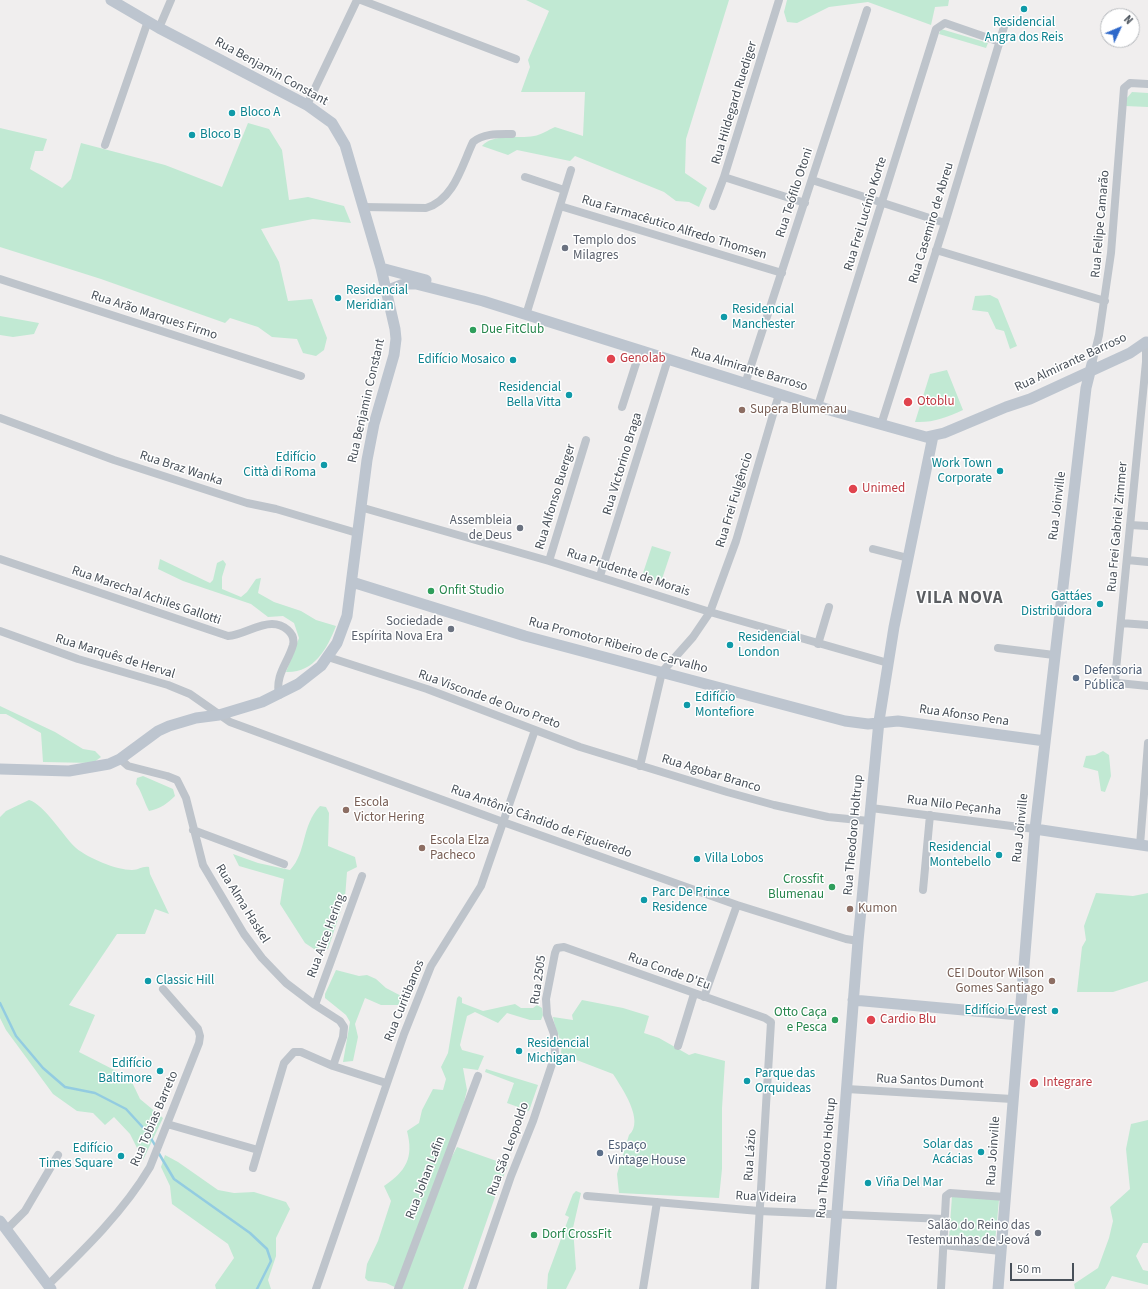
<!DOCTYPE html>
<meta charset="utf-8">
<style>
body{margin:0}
#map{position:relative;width:1148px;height:1289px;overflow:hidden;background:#f0eeee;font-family:"Source Sans 3",sans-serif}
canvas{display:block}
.north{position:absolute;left:1100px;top:8px;width:40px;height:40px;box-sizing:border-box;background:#fff;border:1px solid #b6b9bd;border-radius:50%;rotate:46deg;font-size:11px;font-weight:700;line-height:16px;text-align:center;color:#485059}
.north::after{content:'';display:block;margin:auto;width:14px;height:18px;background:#2e68ca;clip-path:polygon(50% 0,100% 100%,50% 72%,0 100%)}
.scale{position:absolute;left:1010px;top:1263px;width:64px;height:18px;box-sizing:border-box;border:2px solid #485059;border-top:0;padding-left:5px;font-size:12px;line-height:14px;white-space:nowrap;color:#485059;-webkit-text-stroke:3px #fff;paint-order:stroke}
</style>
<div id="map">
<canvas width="1148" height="1289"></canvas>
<div class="north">N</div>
<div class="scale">50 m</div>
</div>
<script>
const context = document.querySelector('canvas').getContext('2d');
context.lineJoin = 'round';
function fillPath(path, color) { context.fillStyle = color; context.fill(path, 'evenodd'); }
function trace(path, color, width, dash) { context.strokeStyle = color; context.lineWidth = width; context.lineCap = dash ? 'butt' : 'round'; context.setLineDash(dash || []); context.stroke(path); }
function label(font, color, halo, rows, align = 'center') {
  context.font = font + ' "Source Sans 3",sans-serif'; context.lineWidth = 3; context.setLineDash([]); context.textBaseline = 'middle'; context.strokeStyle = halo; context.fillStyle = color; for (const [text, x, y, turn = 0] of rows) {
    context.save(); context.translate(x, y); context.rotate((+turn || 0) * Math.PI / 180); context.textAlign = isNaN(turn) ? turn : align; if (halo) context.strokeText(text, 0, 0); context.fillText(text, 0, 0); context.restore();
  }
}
fillPath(new Path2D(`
 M526 0H729L686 139 685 173 707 188 699 207 689 202 676 201 664 192 575 156 570 161 517 150 508 155 482 146C493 133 518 139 534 136 541 135 548 130 555 127L583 136 585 92H521L530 67 528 60 549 11Z
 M787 0H949L948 6 935 7 931 25 868 2 829 7 797 23 787 22 784 12Z
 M941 29 988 43 986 48 939 34Z
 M1132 92 1148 93V107L1125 106 1126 99Z
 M248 123 269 129 282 150 289 200 308 197 344 206 351 223 313 219 261 229 279 262 288 301 312 299 327 338 324 350 316 356 303 353 297 339 272 337 258 327 230 318 225 323 101 279 0 247V128L47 139 43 151H35L30 169 62 188 71 179 81 143 165 165 222 187Z
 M990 295 998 299 1017 346 1010 349 1004 331 996 329 988 312 972 310 975 296Z
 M0 316 39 323 34 334 13 337 0 335Z
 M947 370 963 410C947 417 933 423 915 422L930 374Z
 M652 546 671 552 661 582 642 576Z
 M160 559 210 583 213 580 217 563 223 560 226 564 222 577V589L241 597 247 592 256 579 261 578 258 593 274 602 301 611 316 620 336 626C327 649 314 673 286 672L299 638 294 623 283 616 268 617 251 604 183 581 158 569Z
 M0 706 55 732 83 749 95 751 101 757 93 763 43 762 41 733 6 714H0Z
 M1103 751 1109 755 1111 776 1105 792 1101 791 1098 771 1083 767 1086 756 1095 755Z
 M143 776 173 789 175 796C168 803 160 809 149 811 144 802 142 792 136 784L137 778Z
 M29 800C44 804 63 836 76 848 88 858 116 870 132 870 139 870 142 866 149 867L150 874 169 914 155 909 145 934H117L69 1005 95 1015 79 1052 130 1078 140 1099 163 1118 143 1160 130 1134 114 1117 105 1125 93 1113 77 1111 53 1094 6 1030 0 1018V817L6 811Z
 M320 806 326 807 329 813 328 846 355 857 357 867 347 872 345 898 328 949 317 951 305 943 280 904 284 879 239 866 233 854 258 863 290 870C307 852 301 826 320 806Z
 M1096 893 1133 896 1148 893V981L1113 992H1077L1082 947 1086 940 1084 926Z
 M336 970 359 976 367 975 376 979 386 988 409 1000 405 1005H381L365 998 355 1024 358 1037 353 1061 343 1062 350 1022 346 1015 325 998V994Z
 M459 996 462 998V1003L483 1011 515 1004 521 1008H533L537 1005 542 1008 543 1015 541 1020H530L507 1013 498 1023 475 1012 467 1016 460 1045 462 1050 484 1056 478 1070 463 1068 467 1090 450 1160 457 1147 508 1165 495 1197 463 1289H399L386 1283 368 1281 365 1278 367 1264 378 1241 391 1201 384 1186C406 1171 414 1158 407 1131L419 1123 422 1110 433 1089 443 1090 446 1079 441 1067 448 1053 457 998Z
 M582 1000 623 1008 649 1016 644 1033 659 1038 689 1055 695 1053 725 1061 722 1108V1169L719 1198 619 1193 617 1174 629 1135C645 1121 622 1088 613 1074L561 1054C563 1040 555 1031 553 1017L573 1020 572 1015Z
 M486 1069 538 1085 529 1111 507 1103 514 1083 485 1072Z
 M1148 1120V1243H1143L1136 1256 1143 1270 1148 1271V1285L1112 1276 1105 1289H1075L1074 1284 1098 1268 1109 1238 1113 1221 1110 1207 1130 1189 1126 1149 1131 1124Z
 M165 1155 178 1162 218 1190 234 1193 254 1192 286 1202 290 1209 276 1238V1256L268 1280 271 1289H216L215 1285 234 1258 228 1244 172 1204 170 1186 161 1167Z
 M576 1191 581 1193 573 1228 576 1269 566 1289H547L548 1274 569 1217 565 1215 573 1194Z
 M952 1196 999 1200 995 1242 949 1238Z`), '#c1e9d3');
trace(new Path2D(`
 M0 1003 16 1036 43 1068 65 1087 95 1093 126 1109 148 1133 156 1147
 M158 1152 174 1179 250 1233 267 1249 271 1261 257 1289`), '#93cce1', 2.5);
trace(new Path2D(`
 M361 0 516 59
 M779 0 724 177 805 203
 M159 28 171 0
 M307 105 357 0
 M105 145 148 21
 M525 177 564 190
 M812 180 945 223
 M560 206 782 273
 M713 206 724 177
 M363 207 426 208C454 200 462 165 473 142 484 133 499 134 512 134
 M936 250 1105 301
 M0 279 301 376
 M526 315 571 170
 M1146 342V362L1115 680 1118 683 1148 686
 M1092 364 1099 335 1111 253 1124 88 1130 83 1148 84
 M745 384 867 10
 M818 406 936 29 945 23 1000 42
 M622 407 640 351
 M0 418 114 460 247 503 276 509 357 533
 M881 425 945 223 1004 27
 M360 507 549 561 710 612 888 663
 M1130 525 1148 526
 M873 549 908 558
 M0 559 228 636C243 635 257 624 272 624 283 624 296 633 293 645 288 663 275 674 279 695
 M1127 560 1148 562
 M549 561 586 440
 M600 576 668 359
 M1121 623 1148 625
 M0 631 78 659 168 685 190 694 230 722 503 822 737 905 846 939 858 941
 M818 644 829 607
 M998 648 1054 655
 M328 657 427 689 580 747 727 792 774 805 828 817 869 821
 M120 759 128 766 167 776 177 780 186 798 203 865 244 934 262 958 286 983 315 1005 340 1021 344 1027 343 1037 333 1066
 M640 766 662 672 693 637 710 612 736 541 779 394
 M871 808 1035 829
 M193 830 284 864
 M1140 845 1148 743
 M923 890 930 815
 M704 997 737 905
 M315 1005 362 876
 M678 1046 694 994
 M847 1089 1012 1099
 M167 1124 258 1150
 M253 1168 284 1063 294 1052H301L333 1066 386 1083
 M587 1196 759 1211 944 1219
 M6 1230 25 1211 58 1155
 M943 1245 1001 1251
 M48 1285C85 1249 124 1211 150 1167L199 1043 200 1036 198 1029 163 989
 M316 1289 404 1034 431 966 481 886 535 730
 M398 1289 478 1076
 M472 1289 511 1176 533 1121 555 1055 554 1034 547 1015 546 999 555 953 557 948 564 947 765 1018 771 1022 755 1289
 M643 1289 657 1202
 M941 1289 946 1196 950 1193 1005 1197`), '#bec4cb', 8);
trace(new Path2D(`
 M381 268 426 280
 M386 291 404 284H416L483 301 833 411 926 437 944 433 1006 407 1030 399 1130 353 1146 342
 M352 582 525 636 845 721 868 724 898 721 1045 741
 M0 769 69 771 109 764 120 759 158 731 169 726 196 718 219 715 262 702 298 684 321 666 337 643 347 616 367 460 374 424 394 355 396 339 395 329 381 268 345 145 332 123 307 105 159 28 111 0
 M1035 829 1148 846
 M853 1000 1019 1015
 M0 1221 51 1289
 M831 1289 858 941 879 721 894 627 933 436
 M998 1289 1035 829 1086 388 1092 364`), '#bdc5cf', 11);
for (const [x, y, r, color] of [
 [1024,9,4,"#0f9aa8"],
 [232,113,4,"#0f9aa8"],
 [192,135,4,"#0f9aa8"],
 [565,248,4,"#6b7280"],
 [338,298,4,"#0f9aa8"],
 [724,317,4,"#0f9aa8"],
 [473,330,4,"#2e9e5b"],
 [611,359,5,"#e0444e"],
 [513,360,4,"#0f9aa8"],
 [569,395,4,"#0f9aa8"],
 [908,402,5,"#e0444e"],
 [742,410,4,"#8d6e63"],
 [324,465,4,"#0f9aa8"],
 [1000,471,4,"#0f9aa8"],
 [853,489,5,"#e0444e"],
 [520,528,4,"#6b7280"],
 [431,591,4,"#2e9e5b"],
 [1100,604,4,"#0f9aa8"],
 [451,629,4,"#6b7280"],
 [730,645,4,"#0f9aa8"],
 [1076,678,4,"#5c6f8a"],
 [687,705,4,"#0f9aa8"],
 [346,810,4,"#8d6e63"],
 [422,848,4,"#8d6e63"],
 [999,855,4,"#0f9aa8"],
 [697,859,4,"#0f9aa8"],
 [832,887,4,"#2e9e5b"],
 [644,900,4,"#0f9aa8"],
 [850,909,4,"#8d6e63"],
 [148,981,4,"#0f9aa8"],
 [1052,981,4,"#8d6e63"],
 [1055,1011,4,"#0f9aa8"],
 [835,1020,4,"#2e9e5b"],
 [871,1020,5,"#e0444e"],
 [519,1051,4,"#0f9aa8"],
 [160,1071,4,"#0f9aa8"],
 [747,1081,4,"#0f9aa8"],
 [1034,1083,5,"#e0444e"],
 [981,1152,4,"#0f9aa8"],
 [600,1153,4,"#5c6f8a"],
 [121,1156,4,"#0f9aa8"],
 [868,1183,4,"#0f9aa8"],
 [1038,1233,4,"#6b7280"],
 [534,1235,4,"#2e9e5b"]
]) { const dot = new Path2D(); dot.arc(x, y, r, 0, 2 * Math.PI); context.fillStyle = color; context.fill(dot); trace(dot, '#fff', 1.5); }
label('13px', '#0d838f', '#fff', [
 ["Residencial",1024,23,"center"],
 ["Angra dos Reis",1024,38,"center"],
 ["Bloco A",240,113],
 ["Bloco B",200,135],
 ["Residencial",346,291],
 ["Meridian",346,306],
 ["Residencial",732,310],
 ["Manchester",732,325],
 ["Edifício Mosaico",505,360,"right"],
 ["Residencial",561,388,"right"],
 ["Bella Vitta",561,403,"right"],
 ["Edifício",316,458,"right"],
 ["Città di Roma",316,473,"right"],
 ["Work Town",992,464,"right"],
 ["Corporate",992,479,"right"],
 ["Gattáes",1092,597,"right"],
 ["Distribuidora",1092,612,"right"],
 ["Residencial",738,638],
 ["London",738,653],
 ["Edifício",695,698],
 ["Montefiore",695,713],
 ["Residencial",991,848,"right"],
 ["Montebello",991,863,"right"],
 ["Villa Lobos",705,859],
 ["Parc De Prince",652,893],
 ["Residence",652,908],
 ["Classic Hill",156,981],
 ["Edifício Everest",1047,1011,"right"],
 ["Residencial",527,1044],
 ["Michigan",527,1059],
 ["Edifício",152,1064,"right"],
 ["Baltimore",152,1079,"right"],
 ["Parque das",755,1074],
 ["Orquideas",755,1089],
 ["Solar das",973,1145,"right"],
 ["Acácias",973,1160,"right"],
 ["Edifício",113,1149,"right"],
 ["Times Square",113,1164,"right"],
 ["Viña Del Mar",876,1183]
], 'left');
label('13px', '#485059', '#fff', [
 ["Rua Benjamin Constant",271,72,29],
 ["Rua Hildegard Ruediger",735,103,-73],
 ["Rua Teófilo Otoni",795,193,-72],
 ["Rua Frei Lucínio Korte",866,214,-73],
 ["Rua Casemiro de Abreu",932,223,-73],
 ["Rua Felipe Camarão",1101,224,-85],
 ["Rua Farmacêutico Alfredo Thomsen",674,228,17],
 ["Rua Arão Marques Firmo",154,316,18],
 ["Rua Almirante Barroso",1071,363,-25],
 ["Rua Almirante Barroso",749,370,17],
 ["Rua Benjamin Constant",367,401,-77],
 ["Rua Victorino Braga",623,464,-73],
 ["Rua Braz Wanka",181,469,18],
 ["Rua Alfonso Buerger",556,497,-73],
 ["Rua Frei Fulgêncio",735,500,-73],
 ["Rua Joinville",1058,506,-83],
 ["Rua Frei Gabriel Zimmer",1118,527,-85],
 ["Rua Prudente de Morais",628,573,18],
 ["Rua Marechal Achiles Gallotti",146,596,19],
 ["Rua Promotor Ribeiro de Carvalho",618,646,15],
 ["Rua Marquês de Herval",115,657,17],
 ["Rua Visconde de Ouro Preto",489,700,20],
 ["Rua Afonso Pena",964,716,8],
 ["Rua Agobar Branco",711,774,17],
 ["Rua Nilo Peçanha",954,806,7],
 ["Rua Antônio Cândido de Figueiredo",541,822,20],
 ["Rua Joinville",1021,828,-84],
 ["Rua Theodoro Holtrup",854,835,-85],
 ["Rua Alma Haskel",242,904,58],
 ["Rua Alice Hering",327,936,-70],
 ["Rua Conde D'Eu",669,972,20],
 ["Rua 2505",539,980,-82],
 ["Rua Curitibanos",405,1001,-68],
 ["Rua Santos Dumont",930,1082,3],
 ["Rua Tobias Barreto",155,1119,-67],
 ["Rua São Leopoldo",509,1149,-70],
 ["Rua Joinville",994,1151,-86],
 ["Rua Lázio",751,1155,-86],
 ["Rua Theodoro Holtrup",827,1158,-85],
 ["Rua Johan Lafin",426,1178,-69],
 ["Rua Videira",766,1198,3]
]);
label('13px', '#5b616d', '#fff', [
 ["Templo dos",573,241,"left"],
 ["Milagres",573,256,"left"],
 ["Assembleia",512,521],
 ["de Deus",512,536],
 ["Sociedade",443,622],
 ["Espírita Nova Era",443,637],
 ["Salão do Reino das",1030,1226],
 ["Testemunhas de Jeová",1030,1241]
], 'right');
label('13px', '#27864d', '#fff', [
 ["Due FitClub",481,330],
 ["Onfit Studio",439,591],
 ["Crossfit",824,880,"right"],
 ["Blumenau",824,895,"right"],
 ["Otto Caça",827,1013,"right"],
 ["e Pesca",827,1028,"right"],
 ["Dorf CrossFit",542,1235]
], 'left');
label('13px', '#be3a42', '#fff', [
 ["Genolab",620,359],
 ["Otoblu",917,402],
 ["Unimed",862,489],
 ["Cardio Blu",880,1020],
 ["Integrare",1043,1083]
], 'left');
label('13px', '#785e54', '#fff', [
 ["Supera Blumenau",750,410],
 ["Escola",354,803],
 ["Victor Hering",354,818],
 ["Escola Elza",430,841],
 ["Pacheco",430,856],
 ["Kumon",858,909],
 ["CEI Doutor Wilson",1044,974,"right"],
 ["Gomes Santiago",1044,989,"right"]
], 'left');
label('13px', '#4e5e75', '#fff', [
 ["Defensoria",1084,671],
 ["Pública",1084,686],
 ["Espaço",608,1146],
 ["Vintage House",608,1161]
], 'left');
context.letterSpacing = '1px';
label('bold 17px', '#5b5e62', '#fff', [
 ["VILA NOVA",960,599]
]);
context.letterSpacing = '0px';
</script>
